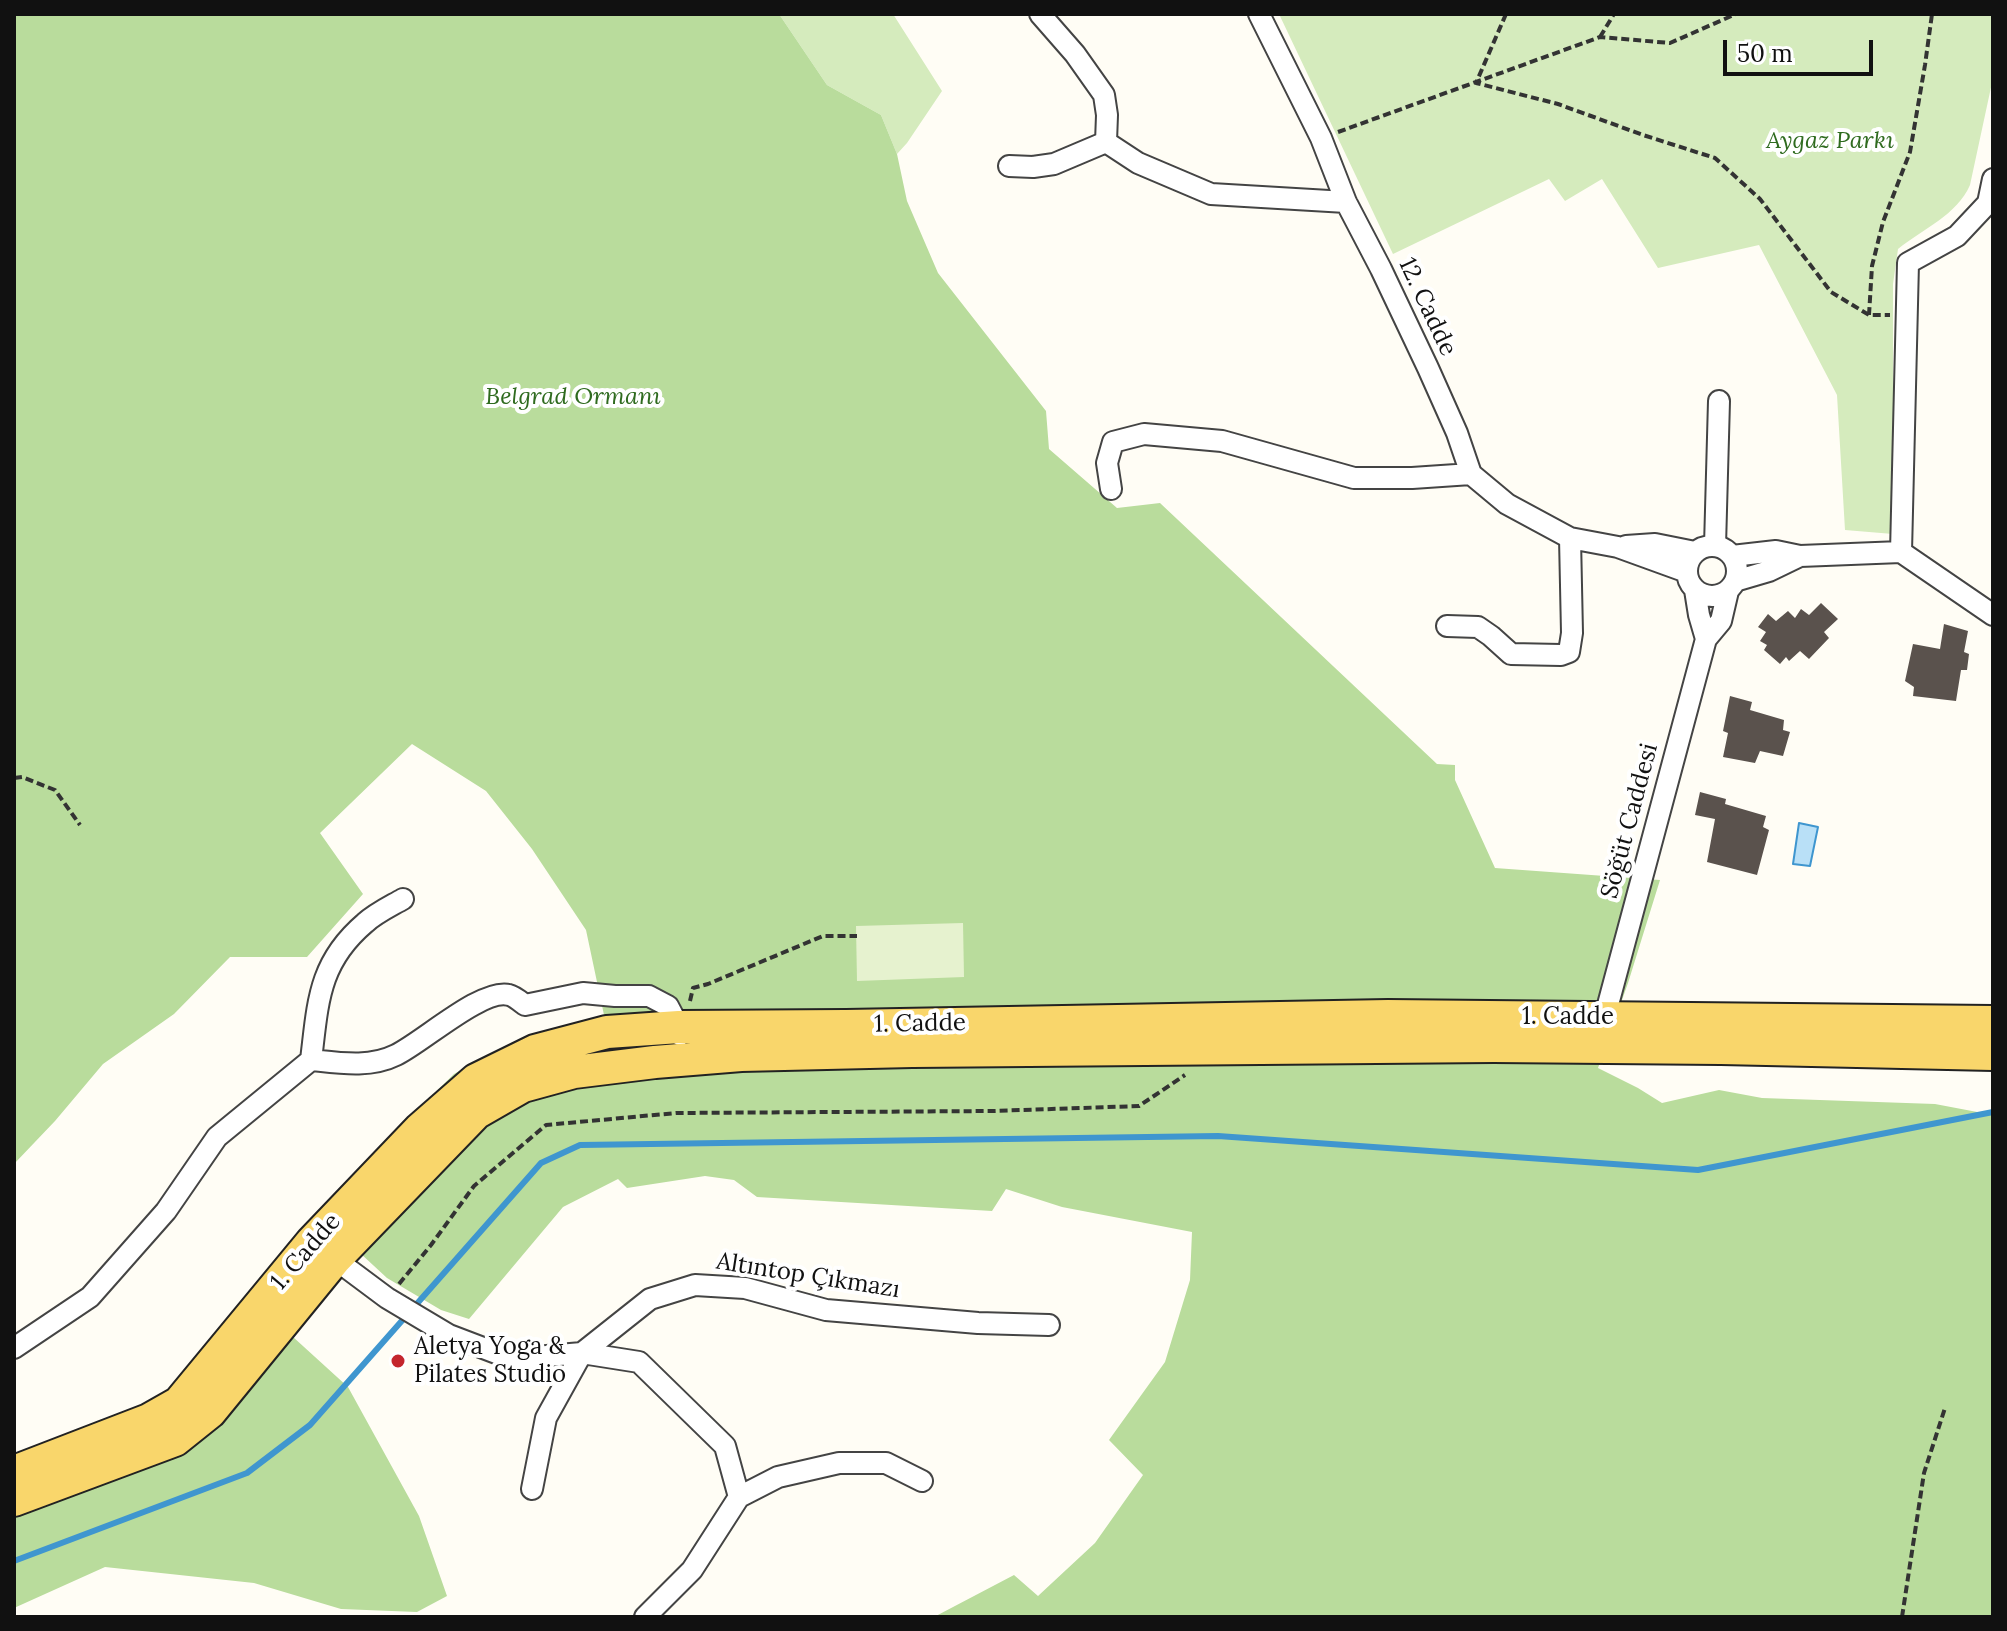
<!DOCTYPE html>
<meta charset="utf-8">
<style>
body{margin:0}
#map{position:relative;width:2007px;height:1631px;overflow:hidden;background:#fffdf5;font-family:Lora,serif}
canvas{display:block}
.frame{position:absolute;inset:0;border:16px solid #111;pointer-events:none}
.scale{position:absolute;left:1723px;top:40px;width:150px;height:36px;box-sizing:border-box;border:4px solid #111;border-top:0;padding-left:10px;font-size:24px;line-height:28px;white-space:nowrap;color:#111;-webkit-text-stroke:6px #fff;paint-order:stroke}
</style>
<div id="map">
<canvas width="2007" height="1631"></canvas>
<div class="frame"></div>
<div class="scale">50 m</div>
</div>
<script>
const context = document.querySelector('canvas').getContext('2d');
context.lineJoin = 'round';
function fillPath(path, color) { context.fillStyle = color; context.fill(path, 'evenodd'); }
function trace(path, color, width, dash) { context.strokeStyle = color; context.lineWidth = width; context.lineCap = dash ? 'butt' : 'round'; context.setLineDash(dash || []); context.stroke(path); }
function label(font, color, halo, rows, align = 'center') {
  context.font = font + ' Lora,serif'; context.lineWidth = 8; context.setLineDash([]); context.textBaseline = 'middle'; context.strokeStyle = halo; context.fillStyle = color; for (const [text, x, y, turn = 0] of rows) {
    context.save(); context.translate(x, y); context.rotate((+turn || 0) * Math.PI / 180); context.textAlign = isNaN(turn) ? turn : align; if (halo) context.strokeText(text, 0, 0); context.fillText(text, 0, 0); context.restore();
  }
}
fillPath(new Path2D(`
 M779 14H893L942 91 907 143 897 154 881 115 827 85Z
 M1279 14H1993V78L1970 185C1957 215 1923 229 1898 249L1893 284V534L1845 530 1837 395 1759 245 1658 268 1602 179 1565 201 1549 179 1393 254Z`), '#d5ebbd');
fillPath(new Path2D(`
 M14 14H779L827 85 881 115 897 154 907 201 938 273 1046 411 1049 449 1117 508 1160 503 1437 764 1455 765V780L1495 868 1660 880 1628 983 1598 1068 1638 1088 1662 1103 1719 1090 1762 1098 1935 1104 1993 1115V1617H934L1014 1575 1038 1596 1095 1543 1143 1475 1109 1440 1165 1362 1190 1280 1192 1232 1062 1207 1006 1189 992 1211 757 1197 734 1180 705 1176 627 1188 618 1179 563 1207 469 1319 441 1310 387 1278 320 1216 369 1157 454 1074 487 1055 542 1032 604 1015 586 930 532 849 486 791 412 744 320 833 363 894 307 957H230L174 1014 103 1064 55 1121 14 1164Z
 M248 1296 348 1387 419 1516 447 1596 417 1612 341 1609 254 1583 105 1567 14 1608V1459L68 1441 163 1396 208 1346Z`), '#b9dc9c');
fillPath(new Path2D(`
 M963 923 964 977 857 981 856 926Z`), '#e6f2cf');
const water = new Path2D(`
 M1799 823 1818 827 1810 866 1793 864Z`);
fillPath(water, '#b9e0f7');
trace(water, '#3f96cf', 2);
trace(new Path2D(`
 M14 1561 247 1473 310 1425 541 1163 580 1145 1218 1136 1698 1170 1993 1112`), '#3f96cf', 6);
fillPath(new Path2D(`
 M1821 603 1838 619 1824 632 1829 638 1809 659 1800 651 1789 661 1786 657 1780 664 1764 650 1767 645 1760 641 1766 632 1758 627 1768 614 1776 621 1788 611 1795 618 1801 609 1809 615Z
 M1944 624 1968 631 1964 652 1969 654 1967 670H1961L1956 701 1913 696 1914 687 1905 681 1913 644 1940 649Z
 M1730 696 1752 702 1750 710 1784 720 1783 730 1790 732 1783 756 1760 751 1755 763 1723 757 1728 733 1723 731Z
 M1700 792 1726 799 1725 804 1766 816 1763 827 1769 830 1757 875 1707 862 1715 819 1695 815Z`), '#5a524d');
const street = new Path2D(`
 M1040 14 1075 54 1104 95 1107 115 1106 142 1138 163 1211 194 1346 202
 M1259 14 1321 138 1346 202 1381 269 1428 368 1457 433 1471 474 1507 504 1570 538 1618 547 1687 572
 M1009 166 1033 167 1054 164 1106 142
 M1111 489 1107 463 1113 442 1144 434 1222 441 1354 478H1412L1471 474
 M1687 571a25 25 0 1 1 50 0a25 25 0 1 1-50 0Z
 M1626 546 1655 544 1695 552
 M1715 546 1719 401
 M1901 552 1908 263 1957 236 1988 203 1993 179
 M1732 556 1776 551 1800 556 1901 552 1993 615
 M1735 581 1769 571 1800 556
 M1695 590 1699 615 1706 639
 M1447 626 1478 627 1491 636 1511 654 1561 655 1569 652 1572 633 1570 538
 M1602 1027 1706 639 1721 621 1728 591
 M311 1060C318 1003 318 963 365 923 376 913 391 906 403 899
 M328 1254 387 1298 449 1335 512 1359 582 1353 639 1362 725 1446 739 1497 692 1570 645 1617
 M14 1348 90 1297 166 1211 217 1137 311 1060C340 1063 370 1068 396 1055 423 1042 482 988 509 995 514 996 521 1002 525 1005L583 993 615 996H649L668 1006 679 1027 680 1035
 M532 1489 546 1418 582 1353 650 1299 695 1285 745 1288 826 1310 978 1323 1049 1325
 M739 1497 778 1477 839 1463H886L922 1481`);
const primary = new Path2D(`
 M14 1472 149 1420 179 1403 312 1242 420 1129 476 1080 535 1051 607 1032 679 1027 846 1026 1388 1016 1993 1022
 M14 1500 175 1440 210 1412 335 1259 476 1113 523 1086 574 1072 655 1062 741 1055 912 1051 1493 1046 1721 1048 1993 1054`);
trace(street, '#444', 24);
trace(primary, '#222', 36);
trace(new Path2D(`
 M1506 14 1476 83 1558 104 1643 135 1715 158 1760 199 1831 292 1869 315H1890
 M1600 37 1614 14
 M1338 132 1600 37 1670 43 1736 14
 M1869 315 1872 266 1883 222 1910 152 1925 65 1932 14
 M14 778 22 777 55 790 80 825
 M690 1001 693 988 708 984 823 936H857
 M399 1284 431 1245 474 1186 546 1125 676 1113 993 1111 1139 1106 1185 1075
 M1902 1617 1924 1473 1945 1408`), '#333', 4, [8, 4]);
trace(street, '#fff', 20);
trace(primary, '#f9d66b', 32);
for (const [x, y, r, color] of [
 [398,1361,8,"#c4262e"]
]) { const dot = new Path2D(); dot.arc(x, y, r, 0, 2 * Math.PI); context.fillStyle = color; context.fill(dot); trace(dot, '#fff', 3); }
label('italic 24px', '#2f6b1f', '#fff', [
 ["Aygaz Parkı",1830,141],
 ["Belgrad Ormanı",573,397]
]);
label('24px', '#111', '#fff', [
 ["12. Cadde",1427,307,65],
 ["Söğüt Caddesi",1630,821,-75],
 ["1. Cadde",1568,1017],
 ["1. Cadde",920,1024,-1],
 ["1. Cadde",306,1252,-49],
 ["Altıntop Çıkmazı",808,1276,9]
]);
label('24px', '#111', '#fff', [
 ["Aletya Yoga &",414,1347],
 ["Pilates Studio",414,1375]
], 'left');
</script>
